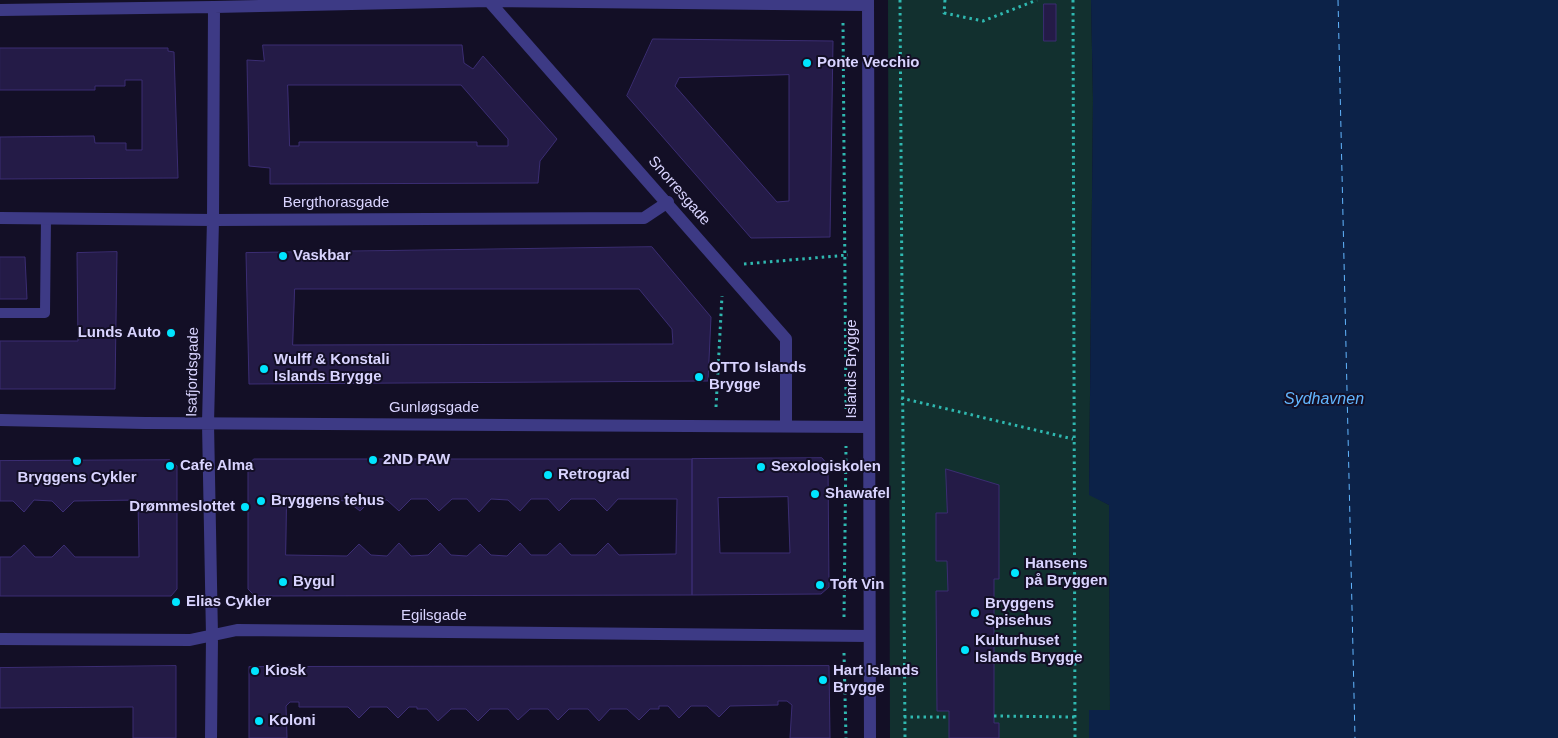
<!DOCTYPE html>
<meta charset="utf-8">
<style>
body{margin:0}
canvas{display:block;background:#130f26}
</style>
<canvas width="1558" height="738"></canvas>
<script>
const context = document.querySelector('canvas').getContext('2d');
context.lineJoin = 'round';
function fillPath(path, color) { context.fillStyle = color; context.fill(path, 'evenodd'); }
function trace(path, color, width, dash) { context.strokeStyle = color; context.lineWidth = width; context.lineCap = dash ? 'butt' : 'round'; context.setLineDash(dash || []); context.stroke(path); }
function label(font, color, halo, rows, align = 'center') {
  context.font = font + ' Helvetica,sans-serif'; context.lineWidth = 4; context.setLineDash([]); context.textBaseline = 'middle'; context.strokeStyle = halo; context.fillStyle = color; for (const [text, x, y, turn = 0] of rows) {
    context.save(); context.translate(x, y); context.rotate((+turn || 0) * Math.PI / 180); context.textAlign = isNaN(turn) ? turn : align; if (halo) context.strokeText(text, 0, 0); context.fillText(text, 0, 0); context.restore();
  }
}
fillPath(new Path2D(`
 M888 0H1091L1093 99 1089 494 1109 505 1110 710H1096L1192 738H890Z`), '#12302f');
fillPath(new Path2D(`
 M1091 0H1558V738H1089V710H1110L1109 505 1089 495 1093 99Z`), '#0c2248');
trace(new Path2D(`
 M1338 0 1355 738`), '#62b6ff', 1, [6, 5]);
const building = new Path2D(`
 M1044 4H1056V41H1044Z
 M653 39 833 41 830 237 751 238 627 96ZM789 75V201L777 202 675 86 679 78Z
 M263 45H462L464 63 473 69 483 56 557 139 540 161 538 183 270 184V168L249 166 247 60 264 61ZM288 85H461L508 139V146H477V142H299V146H290Z
 M0 48H168V51L174 52 178 178 0 179V137L94 136 95 143H126V150H142V80H125V86H95V90H0Z
 M652 247 711 317 708 381 249 384 246 253ZM295 289H639L672 329 673 344 293 345Z
 M117 252 115 389H0V341H78L77 253Z
 M0 257H25L27 299H0Z
 M822 458 828 465 829 587 821 594 692 595V459ZM788 497 790 553H720L718 498Z
 M254 459H692V595L255 596 248 589V466ZM287 498 347 501 360 511 371 500H387L399 511 411 499H427L439 511 452 499H467L479 512 491 499 508 500 520 511 531 499H548L559 511 571 499H595L607 511 618 499H677L676 554 619 555 608 543 596 555H571L560 543 547 555H531L520 543 507 556 491 555 480 544 467 556 451 555 440 543 428 555 411 556 399 543 387 556 371 555 359 544 347 556 286 555Z
 M170 460 177 466V589L171 596H0V557H11L24 545 35 557H52L64 545 75 557H139L138 500 74 501 63 512 52 501 34 500 24 512 13 501H0V461Z
 M946 469 999 485V579H994V723H999V738H949V711H937L936 591H948L947 561H936V513H947Z
 M176 666V738H133V707L0 708V668Z
 M829 666 830 738H790L792 705 787 701H778V705L730 706 719 717 707 706H691L679 718 668 706H659V709H650L639 720 627 709H610L599 721 588 709H569L558 720 548 709H530L518 720 508 709H490L478 721 466 709H451L438 721 427 709H417V707H409L398 718 387 707H370L359 718 348 707H299V702H290L286 706 287 738H249V667Z`);
fillPath(building, '#241b47');
trace(building, '#3b2d73', 1);
trace(new Path2D(`
 M900 0 905 738
 M945 0 944 13 983 21 1037 0
 M1073 0 1075 738
 M843 23 846 409
 M744 264 848 255
 M901 398 1073 439
 M716 407 722 296
 M844 617 846 446
 M844 653 846 738
 M994 716 1075 717
 M904 717H949`), '#2fb8b0', 3, [2.5, 4]);
trace(new Path2D(`
 M0 313H45L46 218`), '#3d3a85', 10);
trace(new Path2D(`
 M488 0 786 339V426
 M868 0 870 738
 M0 10 214 7 489 1 868 5
 M0 218 213 220 644 218 668 202
 M0 420 145 423 869 427
 M0 639 190 640 237 630 869 636
 M211 738 212 636 208 423 213 220 214 7`), '#3d3a85', 12);
for (const [x, y, r, color] of [
 [807,63,5,"#00e5ff"],
 [283,256,5,"#00e5ff"],
 [171,333,5,"#00e5ff"],
 [264,369,5,"#00e5ff"],
 [699,377,5,"#00e5ff"],
 [373,460,5,"#00e5ff"],
 [77,461,5,"#00e5ff"],
 [170,466,5,"#00e5ff"],
 [761,467,5,"#00e5ff"],
 [548,475,5,"#00e5ff"],
 [815,494,5,"#00e5ff"],
 [261,501,5,"#00e5ff"],
 [245,507,5,"#00e5ff"],
 [1015,573,5,"#00e5ff"],
 [283,582,5,"#00e5ff"],
 [820,585,5,"#00e5ff"],
 [176,602,5,"#00e5ff"],
 [975,613,5,"#00e5ff"],
 [965,650,5,"#00e5ff"],
 [255,671,5,"#00e5ff"],
 [823,680,5,"#00e5ff"],
 [259,721,5,"#00e5ff"]
]) { const dot = new Path2D(); dot.arc(x, y, r, 0, 2 * Math.PI); context.fillStyle = color; context.fill(dot); trace(dot, '#130f26', 2); }
label('bold 15px', '#d9d4ff', '#130f26', [
 ["Ponte Vecchio",817,63],
 ["Vaskbar",293,256],
 ["Lunds Auto",161,333,"right"],
 ["Wulff & Konstali",274,360],
 ["Islands Brygge",274,377],
 ["OTTO Islands",709,368],
 ["Brygge",709,385],
 ["2ND PAW",383,460],
 ["Cafe Alma",180,466],
 ["Sexologiskolen",771,467],
 ["Retrograd",558,475],
 ["Bryggens Cykler",77,478,"center"],
 ["Shawafel",825,494],
 ["Bryggens tehus",271,501],
 ["Drømmeslottet",235,507,"right"],
 ["Hansens",1025,564],
 ["på Bryggen",1025,581],
 ["Bygul",293,582],
 ["Toft Vin",830,585],
 ["Elias Cykler",186,602],
 ["Bryggens",985,604],
 ["Spisehus",985,621],
 ["Kulturhuset",975,641],
 ["Islands Brygge",975,658],
 ["Kiosk",265,671],
 ["Hart Islands",833,671],
 ["Brygge",833,688],
 ["Koloni",269,721]
], 'left');
label('15px', '#d9d4ff', '#130f26', [
 ["Snorresgade",679,191,49],
 ["Bergthorasgade",336,203],
 ["Islands Brygge",852,369,-90],
 ["Isafjordsgade",193,372,-89],
 ["Gunløgsgade",434,408],
 ["Egilsgade",434,616]
]);
label('italic 16px', '#62b6ff', '#130f26', [
 ["Sydhavnen",1324,400]
]);
</script>
